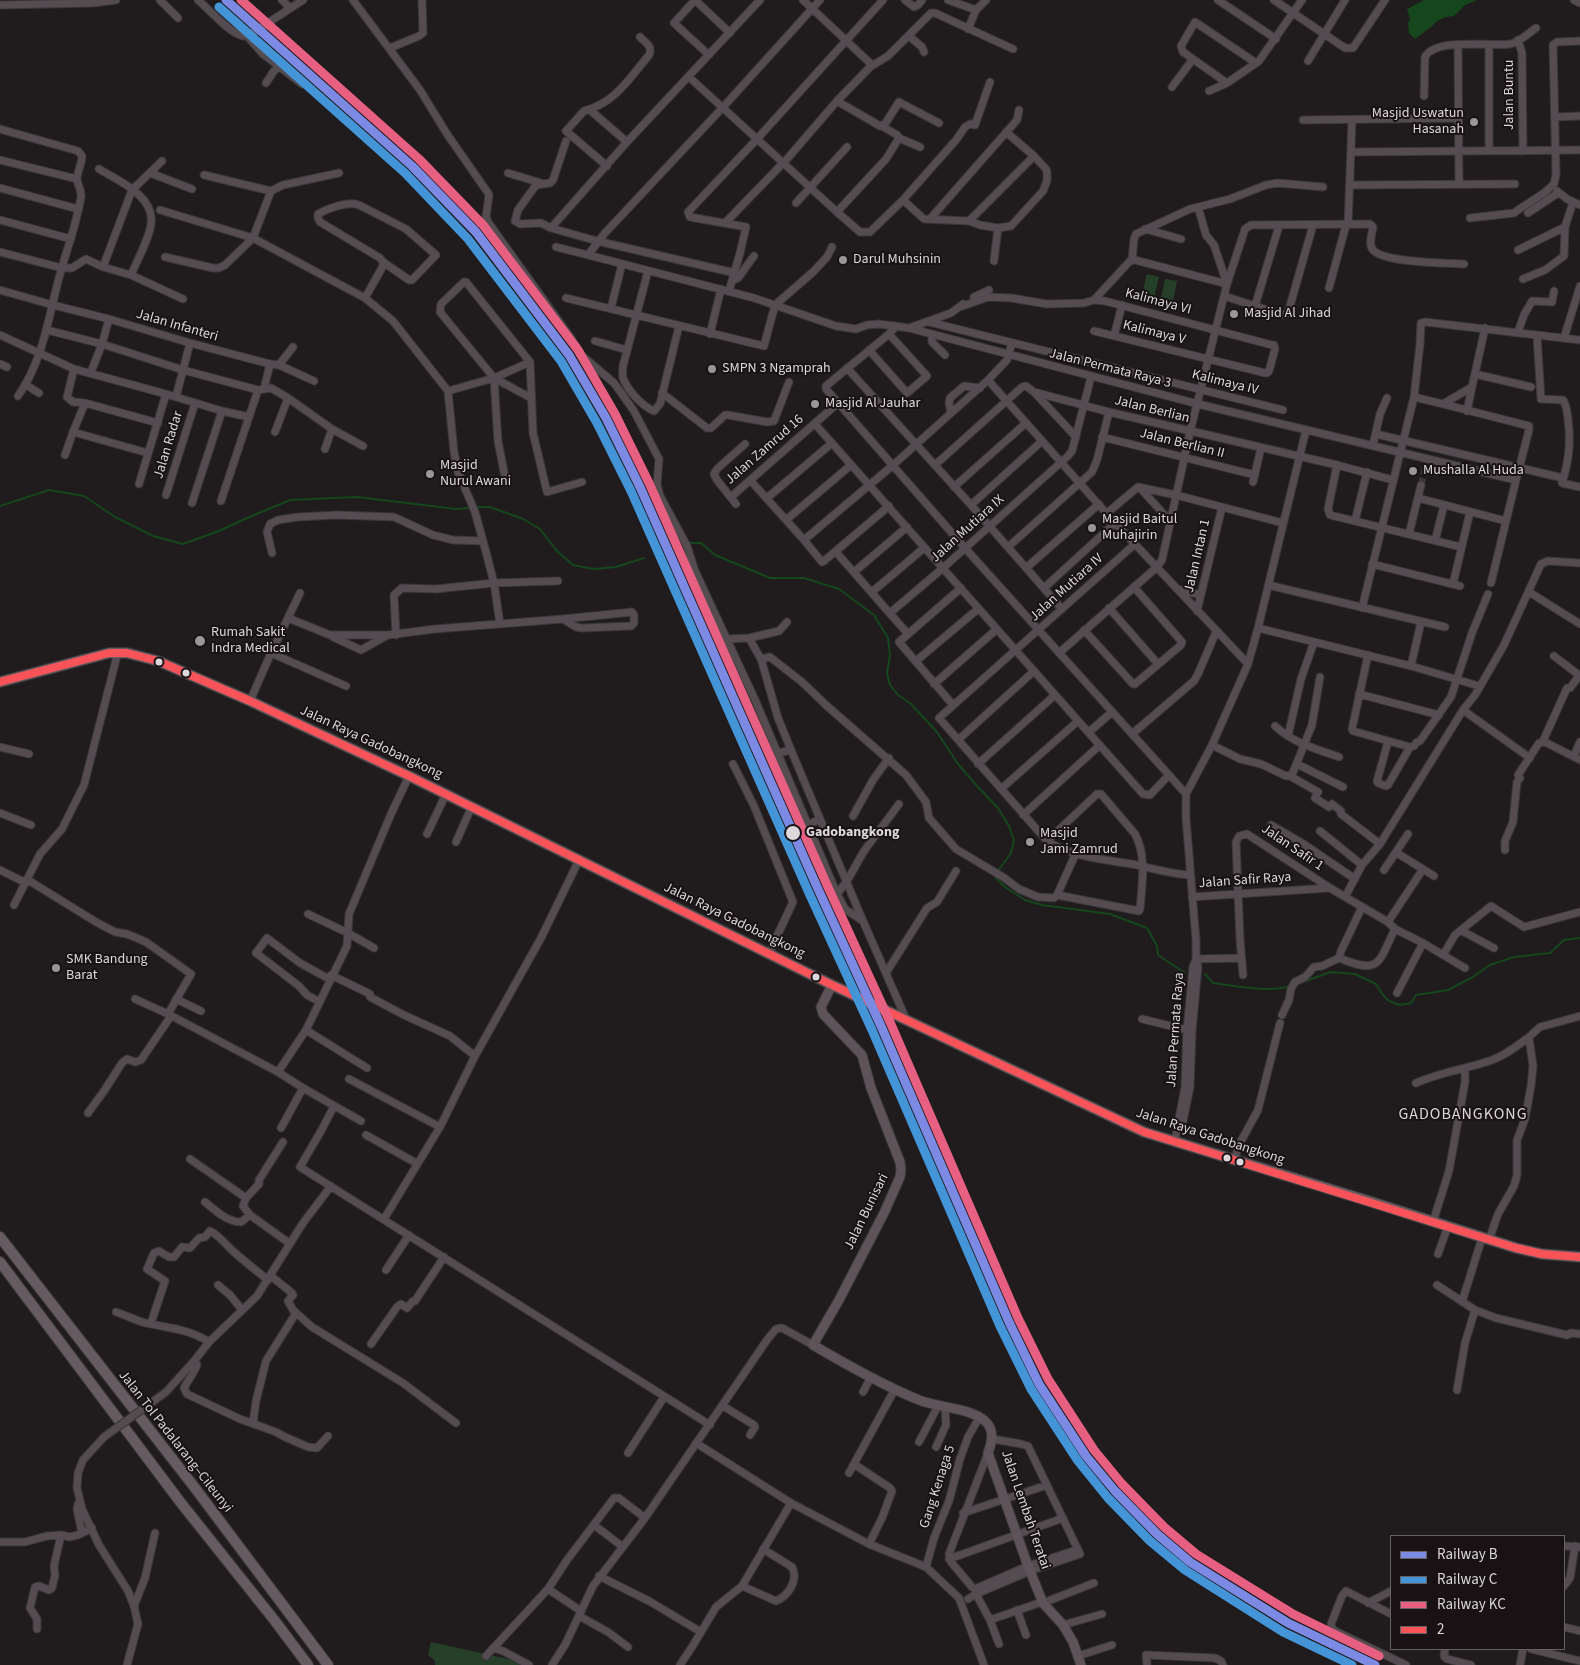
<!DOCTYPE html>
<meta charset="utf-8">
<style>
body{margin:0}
#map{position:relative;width:1580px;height:1665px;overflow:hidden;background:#201c1e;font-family:"Source Sans 3",sans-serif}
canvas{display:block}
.legend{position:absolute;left:1390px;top:1535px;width:175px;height:115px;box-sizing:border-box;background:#181215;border:1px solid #666164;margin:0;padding:6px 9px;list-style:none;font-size:15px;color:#dbd7da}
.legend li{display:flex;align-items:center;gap:10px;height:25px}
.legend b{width:25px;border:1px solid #666164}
</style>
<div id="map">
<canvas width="1580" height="1665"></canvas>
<ul class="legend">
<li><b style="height:6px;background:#7d8ae3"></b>Railway B</li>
<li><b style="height:6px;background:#4495d7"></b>Railway C</li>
<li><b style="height:6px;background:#e86081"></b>Railway KC</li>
<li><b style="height:6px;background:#f75359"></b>2</li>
</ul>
</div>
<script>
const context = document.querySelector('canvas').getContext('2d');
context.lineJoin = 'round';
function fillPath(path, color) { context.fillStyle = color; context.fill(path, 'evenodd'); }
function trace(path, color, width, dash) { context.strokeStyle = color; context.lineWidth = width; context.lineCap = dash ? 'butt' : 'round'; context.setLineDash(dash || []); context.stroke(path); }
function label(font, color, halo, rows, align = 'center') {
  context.font = font + ' "Source Sans 3",sans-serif'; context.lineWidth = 4; context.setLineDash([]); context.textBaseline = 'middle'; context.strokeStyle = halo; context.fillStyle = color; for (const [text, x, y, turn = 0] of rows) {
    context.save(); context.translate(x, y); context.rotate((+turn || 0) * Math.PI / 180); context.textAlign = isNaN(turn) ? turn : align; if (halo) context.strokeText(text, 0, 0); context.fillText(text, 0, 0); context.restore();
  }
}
fillPath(new Path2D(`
 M1147 274 1159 277 1153 302 1141 299Z
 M1165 279 1177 281 1172 306 1160 304Z
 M431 1642 517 1661 526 1665H435V1661L428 1655Z`), '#263f28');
fillPath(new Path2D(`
 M1424 0H1477L1465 5 1454 16 1445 17 1437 21 1431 27 1415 39 1409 33 1408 23 1410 19 1407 9Z`), '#15461c');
trace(new Path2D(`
 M0 506 49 490 84 496 115 517 153 536 183 544 219 531 247 518 290 500 357 497 456 509 470 508
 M475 507H490L523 519 540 529 557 551 573 565 594 569 616 567 644 558
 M688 543H701L715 555 770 578H804L839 589 874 615 888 638 890 655 887 673 890 685 898 695 911 704 937 732 958 764 977 786 998 808 1009 826 1014 840 1011 853 998 871
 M996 875 995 877 1005 887 1025 900 1042 905 1110 914 1147 928 1157 946 1158 955 1185 973
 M1205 974 1213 983C1237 986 1267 993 1291 986
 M1300 983 1331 972 1355 974 1376 984 1383 995 1389 1001 1400 1005 1411 1003 1416 995 1448 990 1471 978 1490 965 1514 957 1550 953 1564 940 1580 938`), '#15461c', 2);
trace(new Path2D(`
 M1421 485 1427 463`), '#3c383a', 7, [7, 3.5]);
const minor = new Path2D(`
 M160 0 178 18
 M198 0C209 9 229 33 243 36 247 36 250 34 254 32L303 0
 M282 0 290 8
 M353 0 420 90 447 134 488 193 489 195 486 217 488 222 571 338 580 354 614 383 634 411 659 459 657 485 660 496 687 546 695 571 756 702 837 894 845 909 863 921 906 1019
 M695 0 674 23 709 55
 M695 0 730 33
 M820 0 725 105 605 233 588 255 754 298 836 326 856 329 867 325 879 324 909 328 1198 404 1516 480
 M905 0 914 7 918 5 922 0
 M948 0 976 10
 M1218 0 1276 39
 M1274 0 1345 48H1353L1385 0
 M1574 0 1580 3
 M0 5 93 3 116 0
 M968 29 976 10 986 0
 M247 36 263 54 302 84
 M909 36 922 47 924 52
 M1518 40 1522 53 1523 151
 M1458 45 1459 184
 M1489 45V151
 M390 48 419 36 423 33 422 0
 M1308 61 1345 0
 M870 67 888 56 931 13H935L1013 49
 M689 77 837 212 860 232H870L903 200 956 140 965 127 970 124 975 125 990 82
 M266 83 274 71 280 66
 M1227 83 1183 52 1181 46 1195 22 1256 63
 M1172 87 1193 59
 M1209 91 1227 83 1259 61 1302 0
 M1424 96 1425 57C1436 37 1489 47 1510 44 1518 43 1529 33 1536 28
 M837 101 880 126 885 124 899 102 939 123
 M590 110 627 142
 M1555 117 1580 116
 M1303 120 1458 118
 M0 129 78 151 82 156C82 164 77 172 77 179 77 185 82 189 81 197 77 221 69 244 62 267 49 311 45 358 18 396
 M899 138 920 147
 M566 141 553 180 550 183 536 185 518 210 515 221 520 224 541 223 551 228 597 241 735 273
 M1351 152 1580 150
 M0 160 77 179
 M607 166 566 131 584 111C615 103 629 79 649 55 653 46 646 43 640 37
 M99 169C119 181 155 196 151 224 149 240 137 260 131 275
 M150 173 192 189
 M508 173 541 183
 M1351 185 1515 184
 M0 188 78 209
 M271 191 283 185 339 173
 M1557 191 1567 199 1580 205
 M903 200 924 219 969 221 980 225 998 228 1011 226 1043 191 1047 181V172L1046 169 1034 156 1006 132
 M796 203 847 147
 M1198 207 1206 235 1214 245 1227 284
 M160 210 253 238 365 298 393 321 448 391 454 452 458 472 475 512 486 552 494 583 500 624
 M837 212 886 159 899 138 897 135 882 126
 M1528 213 1558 193
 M1470 218 1514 213 1518 210 1544 193 1554 184 1556 174 1553 45 1557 42 1580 41
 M930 219 1017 120 1019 110
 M0 220 71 239
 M969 221 1034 156
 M725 223 787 159 837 101 870 67 871 64 803 0
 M1348 225 1352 120
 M551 228 627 142 760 0
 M1145 229 1181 239
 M556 247 588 255
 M1518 250 1565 227
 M0 252 62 268H72L86 259 103 267 132 190 162 161
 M165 257 213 268H219L225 265 253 238 271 191 204 175
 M1132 260 1134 239 1136 234 1190 209 1230 199 1266 185 1278 183 1323 187
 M994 261 998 228
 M103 267 131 275 183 299
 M648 271 623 366C623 370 622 374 623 378 628 391 642 406 654 411L660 404 679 326
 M1523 279 1545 270 1564 256 1565 227 1573 202
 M733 280 738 278 754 256
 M1329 288 1346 225
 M0 290 53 305 109 319 190 343 270 364 279 365 293 347
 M729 291 740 253 746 227 690 217 688 212 757 139 883 0
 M1224 296 1283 315 1288 313 1313 225
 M974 297 989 290
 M365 298 383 266V262L380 258 320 222 318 218V214C329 208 347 201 359 205L406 229 436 255 412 280H409L383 262
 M566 298 764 346 775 305 813 272 827 257 832 247
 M1255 306 1279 226
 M960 307 988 297 1011 298 1047 304 1084 303 1094 300 1130 261 1135 260 1227 284
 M611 308 622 264
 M929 322 1283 410
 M896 326 889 334 826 386V389L965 548 1186 794
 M909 328 951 313 963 304
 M47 330 102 344 183 370 258 390 271 388 288 398 275 432
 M1094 331 1265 373H1267L1269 371 1275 349 1274 345H1272L1105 301 1094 300
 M1518 332 1524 315 1532 301 1552 302 1554 291
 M710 334 721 289
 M932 334V342L945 355
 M0 335 74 369 166 394 222 411
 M1537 335 1541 399 1563 400C1567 406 1567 412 1568 419 1571 443 1569 460 1562 483L1580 487
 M1114 336 1122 305
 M1564 338 1580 286
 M595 341 627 350
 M869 350 907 393 927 376 889 334
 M0 364 7 367
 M279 365 314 381
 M847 368 971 505 1062 609
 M74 369 67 397 73 402 85 403
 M91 372 102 344 109 319
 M1475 374 1531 387
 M494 378 498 441 506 482
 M988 380 1115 523 1248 664
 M26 385 39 393
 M264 389 270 364
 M448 391 494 378 530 362
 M662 393 707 428H711L725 415H728L767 422 774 421 789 382
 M1035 393 1076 437
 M176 397 190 343
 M1414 397 1443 404 1472 387 1485 328
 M288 398 332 429 363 446
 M531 398 494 378 440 312 441 304 464 282H466L530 362 533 433 547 492 582 482
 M1443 404 1529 426V430L1516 480 1491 583
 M1467 411 1472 387
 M951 413 949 403 950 398 964 386 980 388
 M815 424 1143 794 1150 795 1168 776
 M1376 434 1563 478
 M1102 437 1255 475
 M1373 445 1380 414 1387 398
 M325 449 332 429
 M148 453 73 432 85 403 158 423
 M65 455 73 432
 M935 465 1022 387 1026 386 1034 392 1109 412 1337 465 1393 480
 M1337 465 1328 509 1330 515 1461 547
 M750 480 804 540 822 562 824 561 889 506
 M1253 482 1261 448
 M139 484 166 394
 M954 487 1026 423
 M1140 488 1171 522
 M166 495 195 403
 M731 497 838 403
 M767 498 832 443
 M1418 498 1506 521
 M221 501 258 390
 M192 503 222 411 249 417
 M736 504 717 480 714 474 717 469 745 444
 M971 505 1042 441
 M1107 513 1138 487 1176 495 1283 523
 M786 520 851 465
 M1355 521 1367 472
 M1409 534 1421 485
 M804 540 892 466 988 380 1007 360 1012 343
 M1435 541 1444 505
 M1135 544 939 718 1047 841C1071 857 1109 860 1137 865 1155 869 1172 874 1190 875
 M1008 547 1092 472 1097 460 1109 412
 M836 552 908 634
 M272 553 267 532 270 524 278 520 298 517 337 515 394 517 433 535 453 540 483 541
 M1372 564 1460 586
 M1026 568 1099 504
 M854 572 907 527
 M1453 584 1470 512
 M1268 585 1445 627
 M1044 588 1115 523
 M1177 589 1201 595
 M872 592 924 548
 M1529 592 1580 624
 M1109 608 1158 664
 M1362 608 1414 397 1420 344 1421 323 1425 322 1580 340
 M1197 611 1222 507
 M890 613 943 568 1068 456 1072 451 1091 377
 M288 618 330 635H388L435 629 563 619 632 612 634 615V623L631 626 582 628 576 627 563 619
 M1258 628 1411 666 1479 686
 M1084 630 1133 684H1135L1181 645 1182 642 1134 587
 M396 635 394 595 402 588 436 589 494 583 558 581
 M333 637 361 650 386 636
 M749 638 779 631 787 622
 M727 639 749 638 761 659 778 718 791 750
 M271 653 346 686
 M1059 653 1157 567 1162 560 1190 432 1227 284 1245 229 1251 225 1370 224 1373 227C1372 234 1368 244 1373 250 1384 263 1446 263 1464 264
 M1368 655 1352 729 1353 731 1410 747
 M1554 656 1580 676
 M761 659 770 657 802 682 827 706 906 775 926 802 929 818 956 849 1003 877 1019 889 1038 897 1054 898 1057 895 1139 911 1140 909C1142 884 1147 856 1135 834L1101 794H1097L1047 841
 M916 661 978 609
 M1411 666 1421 622
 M934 684 997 629
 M1359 694 1439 715
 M250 701 271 653 300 593
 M953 705 899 642 961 588
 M1463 710 1530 758
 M1275 726C1293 743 1316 749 1339 757
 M1089 732 1112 712
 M1132 734 1194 681 1198 674 1216 632
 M1288 736 1301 679 1314 642
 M958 740 1034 671
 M1543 741 1567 688H1570L1579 676
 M1388 742 1377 781 1378 783 1386 786 1388 785 1410 747 1414 746 1417 742 1420 741 1451 697 1472 633 1488 594
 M1212 745 1240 759 1261 764 1286 776 1292 775 1312 725 1320 677
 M0 747 29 754
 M778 753 791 750 820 819
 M1574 756 1580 742
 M733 764 754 806 793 902 769 953
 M978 764 1055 695
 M1297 764 1343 787
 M1290 776 1318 792 1315 798 1329 807 1332 804 1341 811V814L1380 844
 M1001 789 1078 721
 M0 813 31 825
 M1023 815 1100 745
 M853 816 873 780 889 758
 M808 825 820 819 863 921
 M1271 825 1302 843 1355 879
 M1320 831 1362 865
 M427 834 446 794
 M456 842 472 806
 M1505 850V841L1513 822 1517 782 1520 778 1518 775 1539 743 1545 742 1580 760
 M1397 853 1434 876
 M0 870 26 883
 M1384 870 1408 834
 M28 880 96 922 115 932 127 934 146 942 191 974 168 1014
 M837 894 847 881 864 851 899 804
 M1057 895 1076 853
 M1192 897 1329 888
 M1345 897 1362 865 1380 844 1463 710 1475 695 1504 645 1541 564 1548 561 1580 563
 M14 905 40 854 62 829 84 785 118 652
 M308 914 348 933 374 948
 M1388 922 1423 869
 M1462 931 1494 948
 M1443 955 1455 935 1491 906 1524 927 1580 912
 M1339 958 1341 951 1362 907
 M1196 959 1241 958
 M886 973 927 908 937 902 956 871
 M331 975 370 994V997L404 1015 450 1036 475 1056
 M1243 975 1240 939 1236 842 1239 836 1247 834 1330 888 1388 922 1395 929 1423 943 1465 968
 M1397 993 1423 943
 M135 999 168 1014 278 1072 303 1088 361 1121
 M176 999 201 1011
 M320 1002 307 995 299 986 256 953 267 938 300 963 329 979
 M1282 1015 1289 1000 1291 989 1295 982 1305 977 1314 967 1322 966 1339 958C1381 975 1378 963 1395 929
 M1142 1019 1187 1030
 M306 1030 367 1068
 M278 1072 306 1030 347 946 349 914 391 814 409 776
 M349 1079 440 1127
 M1416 1083C1440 1072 1467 1069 1492 1060 1506 1055 1517 1046 1529 1037
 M334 1106 321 1131 300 1167 710 1425
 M88 1113 104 1091 122 1063 127 1059 135 1062 141 1060 171 1016
 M281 1128 303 1088
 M1177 1129 1185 1087 1187 1030 1193 967 1196 959
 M366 1135 416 1163
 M1174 1141 1177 1132 1183 1121 1190 1087 1192 1031 1198 967 1196 959V940L1186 818V794L1212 745 1248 664 1258 628 1306 430
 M283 1142 259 1180V1184L246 1198 243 1206 250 1215 289 1243
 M190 1159 246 1198
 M1234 1160 1240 1143 1258 1110 1280 1023
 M205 1202C215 1210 227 1222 241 1222L250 1215
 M384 1219 440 1127 475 1056 541 938 579 860
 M1433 1222 1449 1171 1465 1082V1072L1462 1069
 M1489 1240 1498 1214 1514 1186 1517 1175V1140L1525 1119 1531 1086 1533 1066 1529 1037 1540 1027 1580 1016
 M1438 1254 1448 1226
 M386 1270 409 1235
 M271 1276 292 1293 293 1295 288 1301 293 1310 312 1327 403 1383 456 1423
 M218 1285 230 1295 242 1310
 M1437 1285 1475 1310 1496 1318 1567 1335 1571 1333 1580 1334
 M1462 1302 1482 1238
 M116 1312C125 1315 133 1319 142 1322 165 1328 188 1328 209 1342
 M151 1323 165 1281 147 1269 154 1253 159 1251 169 1257H174L182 1247 190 1248 199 1238 205 1237 210 1231C219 1235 226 1245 234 1252 245 1262 257 1271 268 1280
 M371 1344 397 1307 401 1304 407 1308 413 1301H415L444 1257
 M195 1360 197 1365C194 1373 188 1380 184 1388L187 1394 240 1419 276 1432 285 1437 308 1447 317 1448 328 1436
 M1457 1390 1465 1343 1475 1310
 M166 1392 195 1360 209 1342 257 1296 303 1223 331 1186
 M863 1392 871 1377
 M723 1406 754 1425 755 1427 750 1435
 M253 1423 256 1401 266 1361 296 1313
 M104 1437 83 1460 78 1473 77 1488 82 1509 99 1545 128 1591 134 1606 138 1624 127 1665
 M993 1439 1021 1444 1028 1446 1080 1554 1030 1571 976 1594 990 1620 999 1644
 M919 1442 938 1406
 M696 1443 791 1503 869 1544 926 1567 959 1598 984 1665
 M936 1447 946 1425 945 1407
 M628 1453 664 1397
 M988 1453 949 1554 951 1562 972 1587 975 1589 1028 1566 1073 1551
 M854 1464 890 1488 892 1491 882 1518 869 1544
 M849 1473 895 1389
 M78 1504 77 1509 82 1533
 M963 1513 1047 1485
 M594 1525 623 1547
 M0 1542H25L47 1536 61 1535
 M1564 1546 1580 1547
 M949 1559 1063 1518
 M926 1567 934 1538 949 1501 960 1459 968 1437 979 1418
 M599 1576 649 1601 701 1632
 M742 1586 776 1601C788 1596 799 1580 792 1567L763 1549
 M1564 1586 1570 1578 1575 1546
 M548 1589 581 1611
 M968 1599 976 1594
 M1368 1603 1391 1591
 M134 1606 145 1578 155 1533
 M1017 1610 1026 1635
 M1391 1614 1346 1591 1342 1596 1331 1624 1333 1630 1406 1665
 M579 1616 608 1632 628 1647
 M990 1620 1039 1603H1043L1094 1583
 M1063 1625 1102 1614
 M1564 1627 1580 1631
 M37 1629V1619L30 1608 35 1587 39 1586 49 1590 52 1588 55 1575 54 1566 61 1535 70 1537 78 1535 92 1528
 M493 1648 503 1651 529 1665
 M1445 1649 1444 1656 1447 1659 1471 1665
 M1531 1649 1580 1661
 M486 1656 548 1589 567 1560 614 1498H619L645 1518
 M1078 1656 1112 1645
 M552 1665 565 1645 593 1586 645 1518 767 1340 776 1329 782 1328 813 1345
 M680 1665 692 1647 716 1607 742 1586 791 1503
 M1147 1665 1146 1655 1215 1658 1221 1661 1223 1665
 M1520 1665 1523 1649`);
const major = new Path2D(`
 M832 985 821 1007 823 1014 862 1055 871 1088 900 1162 901 1170 900 1177 884 1213 839 1300 813 1345C847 1365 882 1385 919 1400 939 1408 968 1407 985 1421 995 1430 992 1442 988 1453L1028 1566 1043 1603 1063 1625 1073 1642 1081 1665`);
const highway = new Path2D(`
 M0 682 109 653H127L158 661 250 701 409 776 832 985 1144 1132 1362 1199 1516 1248 1542 1254 1580 1257
 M0 1237 195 1488 328 1665
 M0 1262 181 1503 275 1621 308 1665`);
trace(minor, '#393738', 9);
trace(major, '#393738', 11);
trace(highway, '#393738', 12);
trace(minor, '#544c50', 7);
trace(major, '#5f535a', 9);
trace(highway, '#665b61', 10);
const minorBridge = new Path2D(`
 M104 1437 166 1392`);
trace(minorBridge, '#393738', 9, []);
trace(minorBridge, '#544c50', 7);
trace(new Path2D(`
 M0 682 109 653H127L158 661 250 701 409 776 832 985 1144 1132 1516 1248 1542 1254 1580 1257`), '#f75359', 8);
trace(new Path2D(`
 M226 0 412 166 476 232 569 355 606 418 640 487 818 889 881 1026 1009 1322 1039 1384 1086 1456 1115 1491 1157 1534 1190 1562 1288 1623 1375 1665`), '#7d8ae3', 9);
trace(new Path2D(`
 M219 7 405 173 468 239 561 361 597 423 631 491 809 893 872 1030 1000 1326 1031 1389 1078 1461 1108 1498 1150 1541 1185 1570 1283 1632 1352 1665`), '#4495d7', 9);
trace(new Path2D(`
 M241 0 419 159 483 225 578 350 615 414 649 483 827 885 890 1022 1018 1318 1048 1379 1094 1450 1122 1484 1164 1527 1196 1554 1293 1614 1379 1656`), '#e86081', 9);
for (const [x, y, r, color] of [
 [1474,122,5,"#9a9698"],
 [843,260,5,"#9a9698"],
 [1234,314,5,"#9a9698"],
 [712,369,5,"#9a9698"],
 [815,404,5,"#9a9698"],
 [1413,471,5,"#9a9698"],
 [430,474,5,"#9a9698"],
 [1092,528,5,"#9a9698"],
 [200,641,6,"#9a9698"],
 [159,662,4.5,"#dbd7da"],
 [186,673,4.5,"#dbd7da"],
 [793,833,8,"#dbd7da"],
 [1030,842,5,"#9a9698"],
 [56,968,5,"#9a9698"],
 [816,977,4.5,"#dbd7da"],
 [1227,1158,4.5,"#dbd7da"],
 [1240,1162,4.5,"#dbd7da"]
]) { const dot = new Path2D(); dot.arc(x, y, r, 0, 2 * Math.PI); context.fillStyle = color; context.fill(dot); trace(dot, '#181215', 2); }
label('14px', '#dbd7da', '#181215', [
 ["Jalan Buntu",1510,95,-90],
 ["Kalimaya VI",1158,302,15],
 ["Jalan Infanteri",177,326,16],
 ["Kalimaya V",1154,333,14],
 ["Jalan Permata Raya 3",1110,369,14],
 ["Kalimaya IV",1225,383,14],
 ["Jalan Berlian",1152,410,14],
 ["Jalan Berlian II",1182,444,14],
 ["Jalan Radar",169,445,-73],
 ["Jalan Zamrud 16",765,450,-41],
 ["Jalan Mutiara IX",968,529,-42],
 ["Jalan Intan 1",1198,556,-77],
 ["Jalan Mutiara IV",1067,588,-42],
 ["Jalan Raya Gadobangkong",371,743,25],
 ["Jalan Safir 1",1292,848,34],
 ["Jalan Safir Raya",1245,881,-4],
 ["Jalan Raya Gadobangkong",734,921,26],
 ["Jalan Permata Raya",1176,1030,-86],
 ["Jalan Raya Gadobangkong",1210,1137,18],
 ["Jalan Bunisari",867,1212,-64],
 ["Jalan Tol Padalarang–Cileunyi",175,1442,52],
 ["Gang Kenaga 5",938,1487,-72],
 ["Jalan Lembah Teratai",1025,1510,71]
]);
label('14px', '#dbd7da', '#181215', [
 ["Masjid Uswatun",1464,114,"right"],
 ["Hasanah",1464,130,"right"],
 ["Darul Muhsinin",853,260],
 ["Masjid Al Jihad",1244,314],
 ["SMPN 3 Ngamprah",722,369],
 ["Masjid Al Jauhar",825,404],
 ["Masjid",440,466],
 ["Nurul Awani",440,482],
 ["Mushalla Al Huda",1423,471],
 ["Masjid Baitul",1102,520],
 ["Muhajirin",1102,536],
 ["Rumah Sakit",211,633],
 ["Indra Medical",211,649],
 ["Masjid",1040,834],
 ["Jami Zamrud",1040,850],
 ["SMK Bandung",66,960],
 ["Barat",66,976]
], 'left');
label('bold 14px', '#dbd7da', '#181215', [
 ["Gadobangkong",806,833]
], 'left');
context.letterSpacing = '1px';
label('16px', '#dbd7da', '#181215', [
 ["GADOBANGKONG",1463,1115]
]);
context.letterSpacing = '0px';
</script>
